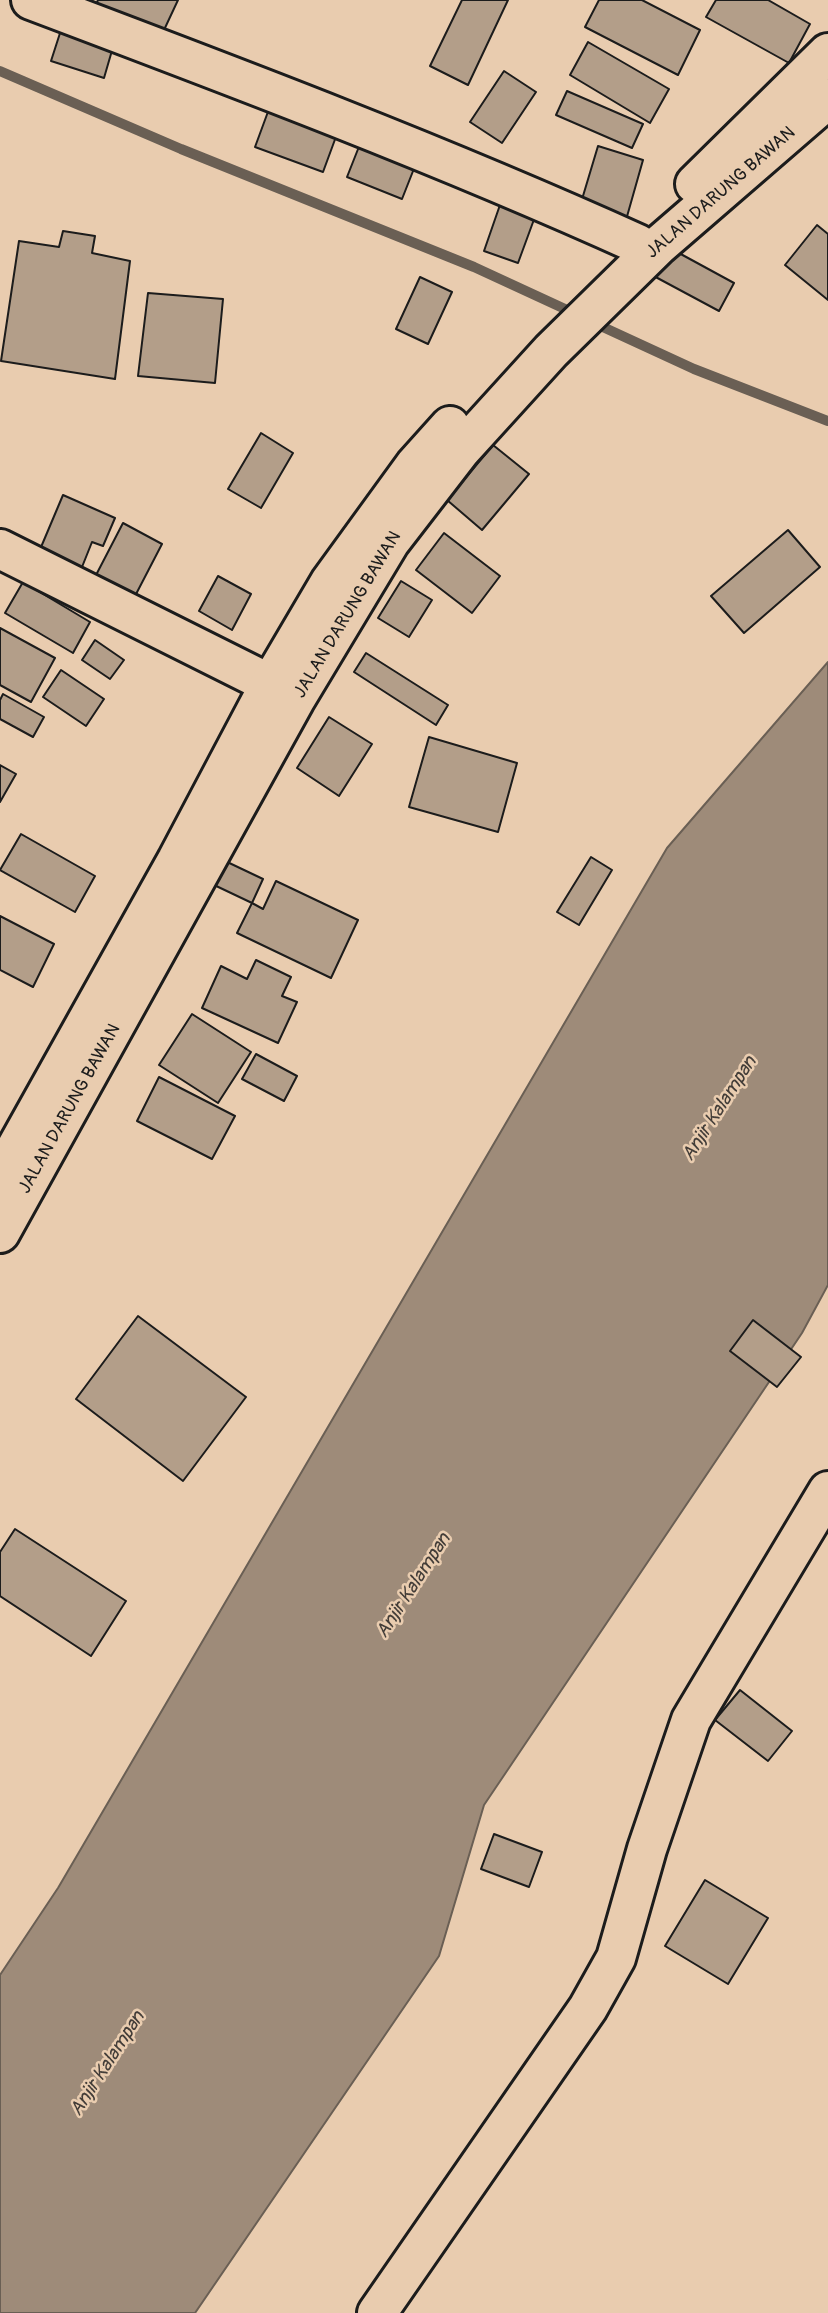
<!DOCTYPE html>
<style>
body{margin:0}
canvas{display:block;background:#e9ccaf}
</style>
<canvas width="828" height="2313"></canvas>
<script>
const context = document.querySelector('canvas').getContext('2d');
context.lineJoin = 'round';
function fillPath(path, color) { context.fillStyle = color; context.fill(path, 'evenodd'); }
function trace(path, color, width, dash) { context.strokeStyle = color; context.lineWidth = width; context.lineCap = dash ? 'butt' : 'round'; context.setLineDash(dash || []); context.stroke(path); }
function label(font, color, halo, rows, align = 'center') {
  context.font = font + ' Pangolin,sans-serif'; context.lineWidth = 5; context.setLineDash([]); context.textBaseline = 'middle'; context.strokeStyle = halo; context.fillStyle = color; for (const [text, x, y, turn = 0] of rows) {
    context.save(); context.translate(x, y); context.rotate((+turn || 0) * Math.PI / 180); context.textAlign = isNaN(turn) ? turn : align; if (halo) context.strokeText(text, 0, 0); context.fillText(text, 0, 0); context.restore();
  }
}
const water = new Path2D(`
 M828 662V1285L802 1333 484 1805 439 1956 195 2313H0V1975L58 1888 667 848Z`);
fillPath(water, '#9e8b79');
trace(water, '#6a5f54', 2);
trace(new Path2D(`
 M0 71 181 149 474 267 578 315
 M592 322 694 369 828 421`), '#6a5f54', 10);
const building = new Path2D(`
 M98 0H178L157 45 91 15Z
 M462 0H508L468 85 430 66Z
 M599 0H642L700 30 678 75 585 27Z
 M716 0H768L810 24 789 63 706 17Z
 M61 30 113 47 104 78 51 61Z
 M588 42 669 89 650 123 570 75Z
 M504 71 536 92 502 143 470 122Z
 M567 91 643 124 632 148 556 115Z
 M269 109 337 134 323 172 255 147Z
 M362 139 417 161 402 199 347 177Z
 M598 146 643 160 626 220 580 206Z
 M501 202 536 214 518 263 484 251Z
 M817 225 828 234V300L785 265Z
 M63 231 95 236 92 253 130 261 115 379 1 361 19 241 59 247Z
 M666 246 734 283 719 311 650 274Z
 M420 277 452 292 428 344 396 329Z
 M148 293 223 299 215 383 138 376Z
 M261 433 293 453 261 508 228 489Z
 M493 445 529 474 482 530 447 500Z
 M63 495 115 518 103 546 92 542 78 577 36 559Z
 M123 523 162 544 134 598 95 577Z
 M788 530 820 567 744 633 711 596Z
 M444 533 500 576 472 613 416 570Z
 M218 576 251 594 232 630 199 611Z
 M401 581 432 600 409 637 378 618Z
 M23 582 90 622 73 653 5 613Z
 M0 628 55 658 31 702 0 685Z
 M95 640 124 660 110 679 82 660Z
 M366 653 448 705 436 725 354 672Z
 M61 670 104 699 86 726 43 697Z
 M3 694 44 717 33 737 0 719V700Z
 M329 717 372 744 339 796 297 768Z
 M429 737 517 763 498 832 409 807Z
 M0 765 16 774 0 802Z
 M21 834 95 876 75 912 0 870Z
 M591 857 612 870 579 925 557 912Z
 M223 860 263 879 252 903 212 884Z
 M276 881 358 920 331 978 237 933 252 903 263 909Z
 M0 916 54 944 33 987 0 970Z
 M256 960 291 977 282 996 297 1002 278 1043 202 1008 221 966 247 979Z
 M192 1014 251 1052 218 1103 159 1065Z
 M256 1054 297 1076 284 1101 242 1079Z
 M159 1077 235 1116 212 1159 137 1121Z
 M138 1316 246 1397 183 1481 76 1399Z
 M753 1320 801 1357 777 1387 730 1351Z
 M15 1529 126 1601 91 1656 0 1596V1552Z
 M740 1690 792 1731 768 1761 715 1720Z
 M494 1834 542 1852 529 1887 481 1869Z
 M705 1880 768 1918 728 1984 665 1946Z`);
fillPath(building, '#b39e89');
trace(building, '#1c1c1c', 2);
const minor = new Path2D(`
 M31 0C235 77 439 154 638 244L649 254
 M0 549 270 684
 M377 2313 588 2008 616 1958 647 1849 691 1720 828 1491`);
const tertiary = new Path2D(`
 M695 184 828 53
 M0 1177 177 860 270 684 330 582 415 465 450 426
 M0 1233 295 700 390 542 461 450 551 351 658 246 828 99`);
trace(minor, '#1c1c1c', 44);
trace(tertiary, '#1c1c1c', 44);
trace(minor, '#e9ccaf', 38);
trace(tertiary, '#e9ccaf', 38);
label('18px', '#1c1c1c', '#e9ccaf', [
 ["JALAN DARUNG BAWAN",721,193,-41],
 ["JALAN DARUNG BAWAN",348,615,-59],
 ["JALAN DARUNG BAWAN",70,1109,-61]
]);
label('italic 19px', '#433d38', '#e9ccaf', [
 ["Anjir Kalampan",720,1109,-57],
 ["Anjir Kalampan",414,1586,-57],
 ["Anjir Kalampan",108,2064,-57]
]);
</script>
